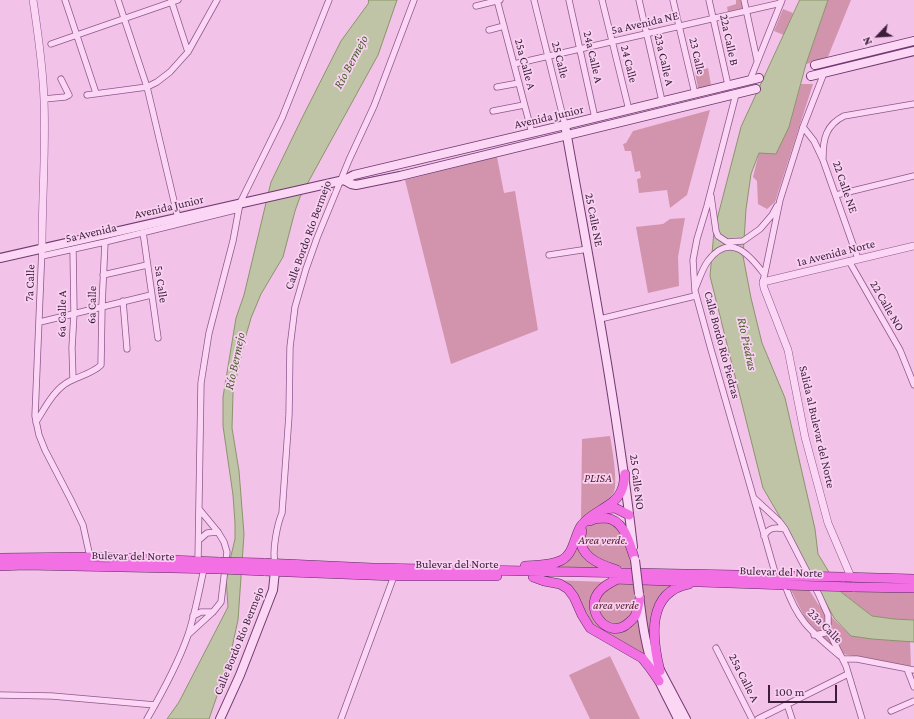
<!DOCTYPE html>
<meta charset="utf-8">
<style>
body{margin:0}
#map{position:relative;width:914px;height:719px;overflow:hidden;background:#f2c2e9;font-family:"Crimson Pro",serif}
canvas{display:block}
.north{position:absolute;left:858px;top:16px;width:40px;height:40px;-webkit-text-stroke:3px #f9d2f1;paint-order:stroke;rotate:245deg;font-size:11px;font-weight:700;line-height:16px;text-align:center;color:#3c1d3c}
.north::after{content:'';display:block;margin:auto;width:14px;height:18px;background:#3c1d3c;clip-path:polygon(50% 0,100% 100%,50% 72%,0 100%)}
.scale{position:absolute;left:768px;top:685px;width:69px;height:18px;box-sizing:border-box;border:2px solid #3c1d3c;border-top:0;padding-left:5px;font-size:12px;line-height:14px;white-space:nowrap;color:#3c1d3c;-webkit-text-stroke:3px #f9d2f1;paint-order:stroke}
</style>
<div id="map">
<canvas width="914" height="719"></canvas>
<div class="north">N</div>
<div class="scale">100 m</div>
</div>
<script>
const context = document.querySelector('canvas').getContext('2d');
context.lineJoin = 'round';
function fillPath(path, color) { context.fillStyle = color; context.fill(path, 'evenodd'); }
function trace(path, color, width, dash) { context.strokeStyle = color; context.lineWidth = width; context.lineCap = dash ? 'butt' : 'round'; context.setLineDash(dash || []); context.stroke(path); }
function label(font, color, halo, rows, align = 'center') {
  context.font = font + ' "Crimson Pro",serif'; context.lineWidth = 3.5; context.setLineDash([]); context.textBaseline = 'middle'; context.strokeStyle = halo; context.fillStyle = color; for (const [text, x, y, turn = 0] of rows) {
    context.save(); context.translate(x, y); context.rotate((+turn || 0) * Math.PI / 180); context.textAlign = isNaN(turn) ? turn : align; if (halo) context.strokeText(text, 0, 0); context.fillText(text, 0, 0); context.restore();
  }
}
fillPath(new Path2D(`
 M736 0H743L745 8 728 12 727 7 736 4Z
 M828 0H851L827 59 806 64Z
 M783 9 793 13 784 35 774 31Z
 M708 68 711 85 698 88 695 72Z
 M801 84H813L775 202 767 209 758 204 757 181 753 177 759 153 789 126Z
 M710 110 687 195 670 208 667 190 639 193 637 179 641 178 640 171 635 172 631 151H625L623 144 626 143 633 131Z
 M497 157 504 193 515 191 538 330 451 364 405 180Z
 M685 218 678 257 679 286 648 293 636 227 663 224 670 219Z
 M610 436C612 447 618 482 614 492 611 499 588 514 581 520L582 439Z
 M608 520 621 530 631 553 632 569C613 568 601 561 586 551 582 526 583 524 608 520Z
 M579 542 609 569 555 568Z
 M550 580 607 582 593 602 607 630 638 614 647 661 590 625 576 596Z
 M617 582 634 583 637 602 628 621 609 626 596 608 599 596Z
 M641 584 679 585 660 599 650 643 647 629Z
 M789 586 808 588 818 604 851 636 872 639 910 641 911 667 843 654 825 640 805 618Z
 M839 588 914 590V620L894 619 872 616 841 592Z
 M610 656 640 719H590L569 675Z`), '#d294ac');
const water = new Path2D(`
 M369 0H397L378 55 300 197 295 211 283 257 261 294 251 318 245 339 233 393 232 428 239 471 244 534 238 620 229 661 209 719H167L179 702 228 607 226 577 235 539V523L233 495 223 426V397L236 318 244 295 271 182 303 116 341 41 368 4Z
 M800 0H828L806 64 789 127 776 154 759 153 751 174 746 209 743 256 751 298 762 343 785 398 815 529 818 554 841 592 872 616 894 619 914 620V642L872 639 851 636 834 618 784 524 763 488 710 276 714 231 741 127Z`);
fillPath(water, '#bec4a5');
trace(water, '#8a946a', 1);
const minor = new Path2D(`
 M65 0 96 93
 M118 0 147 87 178 218
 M171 0 188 52
 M497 0 532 133
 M534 0 565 125
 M569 0 595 118
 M602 0 629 110
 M639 0 662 101
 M673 0 695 94
 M709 0 728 85
 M744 0 757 60
 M476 6 500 0
 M489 30 504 26
 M51 44 178 0
 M514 64 781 3V0
 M750 80 782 0
 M497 87 519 83
 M736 94 707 206 697 239 693 260 695 291 710 346 776 576
 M87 95 147 87 157 82 170 72 188 52 217 0
 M44 99 65 97 69 95 61 79
 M493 111 524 105
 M803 127 814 141 823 160 858 259
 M823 157C823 139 826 125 844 116L914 104
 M836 195 914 176
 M711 196 716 231 718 236 727 242 743 241 760 229 772 215 777 206
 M143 232 158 338
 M42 247 35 416 39 435 45 450 71 500 83 525 90 557
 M73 249 74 313 72 348 73 379
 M549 255 588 249
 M42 256 105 242 239 209
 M849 261 900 350 914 385
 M103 275 147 265
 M763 282 780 200 803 127 824 73
 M695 289C699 280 702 269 708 261 730 232 749 254 764 274
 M123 301 127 349
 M600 319 695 296
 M40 322 151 295
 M36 422C45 408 54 389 70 381 80 376 93 373 101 365L102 306 105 242
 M754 498 779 521 785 529
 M764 536C769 527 776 527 785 529L819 595 828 615V630L846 666 862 719
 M199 540 207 533 218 532
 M198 561 201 383 209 333 233 241 240 203 282 118 329 0
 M275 563C272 551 277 525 282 513L289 415 290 347 295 307 306 269 317 238 349 160 374 106 414 0
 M785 585C798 622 811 631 840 656
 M193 616 201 612H213
 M189 634 213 612 221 602 227 552 224 542 218 532 199 509
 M814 635 825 633 828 630
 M716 648 752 719
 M843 659H857L914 670
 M907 669 914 687
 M0 695 52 696 155 705
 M787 704 792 719
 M891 711 914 701
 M147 719C162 693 178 664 188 635 195 614 199 591 204 569
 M341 719 394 576
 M758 719 848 674`);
const tertiary = new Path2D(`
 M33 0C38 33 43 67 44 100 46 149 42 198 42 247
 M851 577 828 523 805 437 788 350 764 288 763 282 914 246`);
const secondary = new Path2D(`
 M815 65 914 41
 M811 76 914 51
 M565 125C590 266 617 405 633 547
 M344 180 351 184 356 185 400 176 756 89
 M0 258 344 180 354 175 565 125 759 78
 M640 603C642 621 645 640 650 658 656 679 669 699 678 719
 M659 668 686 719
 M220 719 240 675 273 590 275 571`);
const trunk = new Path2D(`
 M604 509 615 508 629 515
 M590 521C595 518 600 518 606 518 624 520 629 542 634 557
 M582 531C575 555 598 564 617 570
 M0 558 94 557 220 562
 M264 563 373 568 788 576
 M0 566 25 565 220 569
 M525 566C537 565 551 566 562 560 574 553 574 537 581 526 591 511 616 507 622 489 624 485 624 479 625 474
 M264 571 394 576H497
 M533 577 544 581 560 584 568 589 574 597 582 615 590 628 642 658 650 668 659 681
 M843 577 914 579
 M613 579 787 585
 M618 579C610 583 603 586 598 593 585 611 607 638 626 625 629 622 633 620 635 616 638 611 638 604 640 598
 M853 587 914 588
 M660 671C652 639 646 592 689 584`);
trace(minor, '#8e578d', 7);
trace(tertiary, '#8e578d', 8);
trace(secondary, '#703a70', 10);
trace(trunk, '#592c5b', 10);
trace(minor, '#fcd6f5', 5.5);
trace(tertiary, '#fcd6f5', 7);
trace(secondary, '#fcd6f5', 8);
trace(trunk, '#f270e4', 9);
const secondaryBridge = new Path2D(`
 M635 560 639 594`);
const trunkBridge = new Path2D(`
 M220 562 264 563
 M220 569 264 571
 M788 576 843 577
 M787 585 853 587`);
trace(secondaryBridge, '#703a70', 10, []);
trace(trunkBridge, '#592c5b', 10, []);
trace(secondaryBridge, '#fcd6f5', 8);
trace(trunkBridge, '#f270e4', 9);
label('12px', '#3c1d3c', '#f9d2f1', [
 ["5a Avenida NE",645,23,-13],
 ["22a Calle B",729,40,78],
 ["23 Calle",697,56,77],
 ["24a Calle A",593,57,77],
 ["25 Calle",560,60,76],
 ["23a Calle A",664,60,77],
 ["25a Calle A",525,64,75],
 ["24 Calle",629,64,76],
 ["Avenida Junior",549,117,-13],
 ["22 Calle NE",845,187,71],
 ["Avenida Junior",169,207,-13],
 ["25 Calle NE",594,220,79],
 ["5a Avenida",91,233,-13],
 ["Calle Bordo Río Bermejo",308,235,-70],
 ["1a Avenida Norte",836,253,-14],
 ["7a Calle",30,283,-88],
 ["5a Calle",161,284,82],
 ["6a Calle",92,305,-89],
 ["22 Calle NO",887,306,60],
 ["6a Calle A",62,314,-89],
 ["Calle Bordo Río Piedras",722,345,75],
 ["Salida al Bulevar del Norte",817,427,77],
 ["25 Calle NO",637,482,83],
 ["Bulevar del Norte",133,556,1],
 ["Bulevar del Norte",457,564],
 ["Bulevar del Norte",781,572,2],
 ["23a Calle",825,626,45],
 ["Calle Bordo Río Bermejo",239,641,-68],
 ["25a Calle A",744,678,63]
]);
label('italic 12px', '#5b2130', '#f9d2f1', [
 ["PLISA",598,478],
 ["Area verde.",603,540],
 ["area verde",616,605]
]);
label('italic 13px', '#485e2a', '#f9d2f1', [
 ["Río Bermejo",351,62,-62],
 ["Río Piedras",747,344,78],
 ["Río Bermejo",235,361,-78]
]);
</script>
